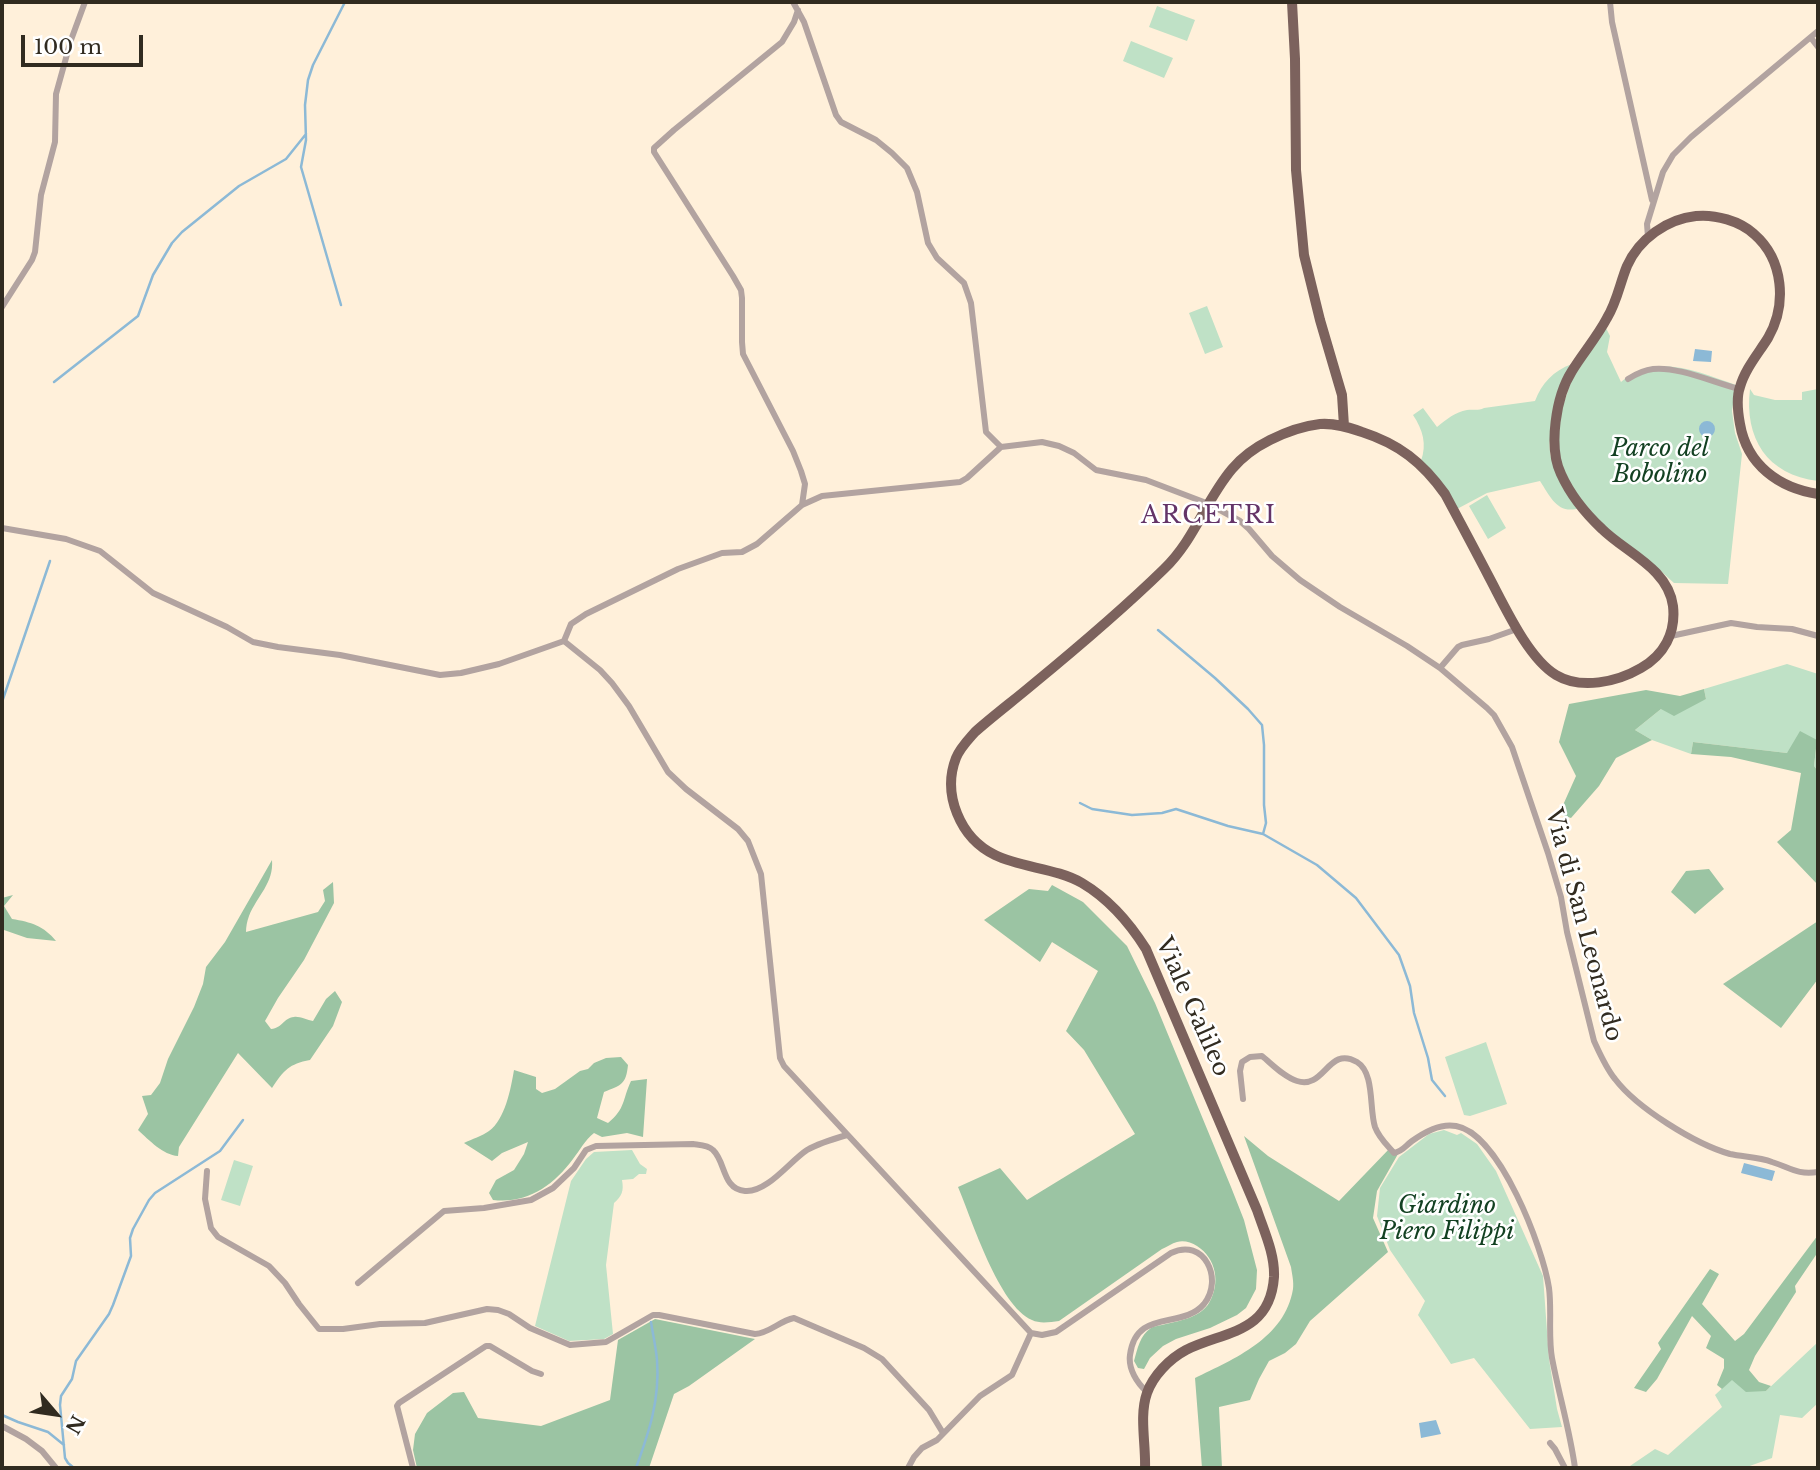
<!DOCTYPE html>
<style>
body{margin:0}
#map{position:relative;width:1820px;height:1470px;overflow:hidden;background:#fff0da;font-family:"Libre Baskerville",serif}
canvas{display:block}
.frame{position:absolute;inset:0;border:4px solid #312b20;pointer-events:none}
.north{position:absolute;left:21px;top:1379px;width:70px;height:70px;-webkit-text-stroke:5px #fff;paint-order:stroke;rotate:119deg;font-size:19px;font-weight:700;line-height:28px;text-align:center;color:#312b20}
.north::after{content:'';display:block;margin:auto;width:24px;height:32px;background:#312b20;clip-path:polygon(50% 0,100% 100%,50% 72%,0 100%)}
.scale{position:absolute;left:21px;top:35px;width:122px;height:32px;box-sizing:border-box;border:4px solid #312b20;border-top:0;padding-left:9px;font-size:21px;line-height:24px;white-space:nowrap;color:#312b20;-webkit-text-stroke:5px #fff;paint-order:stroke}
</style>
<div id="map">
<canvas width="1820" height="1470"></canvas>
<div class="frame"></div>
<div class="north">N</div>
<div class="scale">100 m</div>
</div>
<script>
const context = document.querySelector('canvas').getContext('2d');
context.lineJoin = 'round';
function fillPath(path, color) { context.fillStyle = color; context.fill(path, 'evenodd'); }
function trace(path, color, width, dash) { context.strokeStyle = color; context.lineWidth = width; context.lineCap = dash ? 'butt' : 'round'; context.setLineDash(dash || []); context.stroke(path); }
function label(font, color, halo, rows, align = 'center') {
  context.font = font + ' "Libre Baskerville",serif'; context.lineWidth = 5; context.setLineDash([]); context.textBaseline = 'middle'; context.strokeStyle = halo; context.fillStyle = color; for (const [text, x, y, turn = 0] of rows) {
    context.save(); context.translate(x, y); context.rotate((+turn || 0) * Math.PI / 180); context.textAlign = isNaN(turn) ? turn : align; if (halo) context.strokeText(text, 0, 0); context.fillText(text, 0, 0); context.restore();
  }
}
fillPath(new Path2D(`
 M1157 6 1195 20 1187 41 1149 27Z
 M1131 41 1173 58 1164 78 1123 61Z
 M1207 306 1223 347 1205 354 1189 313Z
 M1606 328 1610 336 1607 352 1621 382C1655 352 1698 372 1736 385L1732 411 1735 433 1742 454 1728 584 1674 583 1653 564 1599 522 1586 507 1562 471 1558 458 1559 417 1572 379Z
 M1572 364C1563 391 1543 433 1552 461 1556 476 1572 494 1580 508 1558 515 1551 498 1540 481L1487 493 1457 509 1421 461C1427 444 1423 430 1413 415L1423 408 1437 427C1447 419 1455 412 1467 410 1474 409 1478 411 1484 408L1535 401C1542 383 1553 371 1572 364Z
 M1750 389 1754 395 1775 400H1802V392L1818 389V481C1767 475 1744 438 1750 389Z
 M1487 495 1506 528 1488 539 1469 506Z
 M1787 664 1818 674V771L1814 766 1817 740 1787 753 1693 742 1691 754 1652 740 1635 730 1661 709 1706 699 1704 689Z
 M1486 1042 1507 1104 1470 1116 1464 1115 1445 1057Z
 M1444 1130 1457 1135 1461 1133 1477 1144 1496 1171 1543 1276 1549 1359 1557 1409 1562 1427 1530 1429 1474 1358 1451 1364 1418 1315 1425 1301 1390 1250 1377 1216 1380 1188 1399 1157 1429 1134Z
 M632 1150 640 1164 647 1169 646 1174H639L633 1179 622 1180C624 1191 622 1196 614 1203L606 1265 613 1334 604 1339 569 1341 535 1326 571 1181 586 1159 594 1152Z
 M234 1160 253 1166 240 1206 221 1200Z
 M1818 1342V1403L1802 1418 1780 1415 1772 1458 1744 1468H1627L1655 1449 1668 1455 1722 1407 1715 1395 1732 1379 1766 1391Z`), '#bfe1c6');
fillPath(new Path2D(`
 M1704 689 1706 699 1674 716 1661 709 1635 730 1652 740 1616 758 1599 786 1571 818 1559 814 1576 776 1559 742 1569 704 1646 690 1680 696Z
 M1800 731 1817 740 1814 766 1818 771V885L1777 842 1791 830 1801 773 1731 757 1691 754 1693 742 1787 753Z
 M272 860C274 883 257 896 249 916 247 921 246 927 246 932L318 912 325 901 323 890 333 882 334 903 304 960 278 998 265 1021 271 1029C283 1028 283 1018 294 1017 299 1016 307 1020 313 1021L326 999 335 991 342 1002 333 1026 310 1060C289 1064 284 1070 272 1088L238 1053 179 1147 178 1156C163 1155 149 1140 138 1130L148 1114 142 1096 151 1095 160 1083 168 1059 194 1007 203 984 206 967 225 942Z
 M1709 869 1724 889 1695 914 1671 892 1686 871Z
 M1052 885 1083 902 1127 946 1155 1003 1231 1187 1244 1220 1257 1270 1256 1289 1246 1308 1237 1315 1210 1328 1176 1339 1163 1346 1150 1358 1144 1369 1138 1368 1134 1361C1137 1350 1140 1335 1151 1328 1154 1326 1158 1326 1162 1325 1178 1321 1200 1318 1209 1303 1221 1283 1216 1258 1197 1246 1191 1242 1183 1240 1177 1242 1172 1243 1167 1247 1162 1249L1059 1321C1050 1322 1040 1324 1032 1320 999 1306 972 1220 958 1187L1000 1168 1027 1200 1135 1134 1084 1050 1066 1031 1098 971 1052 942 1040 962 984 920 1029 889 1048 891Z
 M13 895 4 906 12 919C31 922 44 926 56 941L27 938 4 930 2 925V898Z
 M1818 921V979L1781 1028 1723 984Z
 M621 1057 628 1065C626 1084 622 1085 604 1092L597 1118 608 1123C626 1108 622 1100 631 1081L647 1079 643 1137 627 1133 602 1137 594 1133C585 1140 580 1150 573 1159 553 1186 527 1204 493 1200L489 1193 496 1180 514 1170 524 1154 528 1142 502 1153 492 1161 464 1143C472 1139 482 1136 489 1131 505 1120 511 1088 514 1070L536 1077V1089L542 1093 555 1089 580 1071 588 1069 594 1063 606 1058Z
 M1244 1136 1268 1156 1339 1201 1391 1147 1398 1154 1377 1191 1373 1218 1388 1252 1310 1321 1296 1344 1285 1353 1269 1361 1259 1379 1250 1400 1219 1407 1222 1468H1202L1195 1378C1234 1359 1285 1338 1293 1289 1294 1282 1292 1274 1291 1267Z
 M1818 1235V1252L1795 1286 1796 1292 1755 1356 1749 1370 1759 1382 1771 1386 1766 1391 1746 1392 1732 1380 1722 1389 1717 1385 1724 1368V1359L1706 1348 1711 1336 1692 1316 1657 1379 1646 1392 1634 1388 1661 1349 1658 1343 1710 1269 1719 1274 1702 1304 1735 1341 1744 1334Z
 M655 1319 755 1339 689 1386 674 1394 649 1468H417L413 1450 415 1434 427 1413 453 1393 464 1392 478 1418 541 1426 610 1400 618 1340Z`), '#9bc4a3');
fillPath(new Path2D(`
 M1695 349 1712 351 1711 362 1693 361Z
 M1699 429a8 8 0 1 1 16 0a8 8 0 1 1-16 0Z
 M1744 1163 1775 1171 1772 1181 1741 1173Z
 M1436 1420 1441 1434 1421 1438 1419 1423Z`), '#8cb9d6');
trace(new Path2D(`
 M341 305 301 167 306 140 305 105 308 80 313 65 345 2
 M54 382 138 316 153 275 172 243 182 232 239 186 286 159 306 134
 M1158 630 1215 678 1248 709 1262 725 1264 745V805L1266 823 1263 834
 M2 702 50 561
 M1080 803 1092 809 1132 815 1162 813 1176 809 1228 826 1263 834 1317 865 1356 898 1399 955 1410 986 1414 1013 1428 1058 1432 1080 1445 1096
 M2 1415 18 1422 48 1432 64 1445
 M74 1468 68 1463 65 1458 60 1405 61 1396 72 1379 76 1361 109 1314 113 1305 131 1256 130 1238 133 1229 149 1200 155 1193 220 1151 243 1120
 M636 1468C649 1432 660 1400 657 1360 656 1348 653 1335 651 1322`), '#8cb9d6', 2.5);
trace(new Path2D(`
 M793 2 804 22 836 115 841 122 876 140 892 153 907 168 917 192 928 243 937 258 964 283 971 303 986 432 1001 447 1042 442 1059 446 1074 453 1096 470 1146 480 1209 504 1240 521 1249 529 1272 556 1300 580 1340 607 1407 646 1440 668 1487 708 1494 715 1512 747 1548 853 1561 897 1567 932 1594 1041C1600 1054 1606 1068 1615 1079 1637 1108 1695 1144 1730 1154 1744 1157 1759 1157 1772 1162 1791 1168 1797 1175 1818 1172
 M1610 2 1612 22 1652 200
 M798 10 794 22 782 42 674 130 654 148V152L733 276 741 290 742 298V342L743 354 793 451 801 471 805 484 802 505
 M1811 38 1818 47
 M1648 237 1647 224 1663 172 1673 155 1691 137 1818 31
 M2 307 32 260 35 252 41 195 55 142 56 94 71 40 85 2
 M1628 379C1636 374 1644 370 1653 369 1677 366 1715 383 1739 389
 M2 528 66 539 100 551 153 593 227 627 253 642 278 647 340 655 440 675 461 673 499 664 564 641
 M1671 636 1731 623 1757 627 1792 629 1818 636
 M564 641 600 670 612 683 629 706 668 772 686 789 738 829 748 841 761 874 780 1058 784 1066 1031 1333
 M564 641 571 624 586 614 678 569 722 553 742 552 757 544 802 505 822 496 960 482 967 478 1001 447
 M1440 668 1458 647 1462 645 1489 639 1517 629
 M1243 1099 1240 1071 1242 1062 1250 1057 1262 1056C1272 1064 1284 1077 1297 1081 1325 1090 1328 1045 1357 1062 1375 1073 1369 1109 1375 1127 1379 1138 1387 1145 1394 1153 1403 1151 1405 1146 1412 1141 1423 1133 1441 1123 1456 1126 1500 1134 1543 1248 1549 1288 1552 1311 1548 1335 1552 1358 1559 1395 1570 1431 1575 1468
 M207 1171 205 1199 211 1228 218 1237 269 1266 285 1283 299 1304 319 1329H343L380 1324 425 1323 487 1309 498 1310 509 1314 530 1328 570 1345 606 1342 653 1315H659L755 1334C770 1333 779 1321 794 1318L864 1348 882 1359 929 1410 943 1433
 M358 1283 444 1211 484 1208 531 1200 553 1188 574 1168 586 1150 596 1146 693 1144C700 1145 708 1145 713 1150 726 1162 722 1189 745 1191 767 1193 790 1161 807 1150 819 1143 833 1139 847 1135
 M1031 1333 1042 1335 1056 1332 1171 1253C1204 1237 1224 1279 1204 1304 1182 1330 1136 1308 1130 1355 1128 1369 1137 1383 1147 1392
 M2 1426 26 1439 42 1451 56 1468
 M1550 1443 1555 1449 1565 1468
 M413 1468 397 1406 399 1403 486 1346H490L532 1371 541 1374
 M908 1468 914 1457 922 1448 937 1440 980 1396 1012 1375 1031 1333`), '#b2a3a0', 6);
trace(new Path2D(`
 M1292 2 1295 59 1296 170 1304 255 1320 320 1342 395 1344 426
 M1145 1468C1146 1444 1139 1416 1147 1393 1153 1376 1169 1359 1186 1350 1224 1331 1270 1334 1274 1277 1275 1254 1264 1231 1257 1210L1146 949C1129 922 1109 899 1082 883 1056 868 1022 868 995 855 960 838 942 794 956 758 960 748 968 740 975 732 993 716 1013 701 1032 685 1077 648 1122 610 1164 569 1195 539 1205 501 1232 469 1242 457 1256 447 1270 440 1286 432 1303 426 1320 424 1335 423 1348 427 1362 432 1399 444 1422 462 1445 494 1460 522 1475 550 1489 577 1505 607 1528 658 1556 675 1581 690 1617 682 1641 668 1664 655 1676 633 1673 606 1668 568 1625 552 1602 529 1586 514 1570 494 1561 474 1548 447 1556 396 1572 371 1583 353 1597 337 1607 318 1617 302 1620 283 1627 266 1639 239 1667 219 1696 216 1715 214 1740 221 1754 234 1784 260 1787 305 1768 338 1758 354 1745 369 1740 387 1736 398 1738 413 1740 424 1747 465 1779 488 1818 494`), '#7c625d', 10);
label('italic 23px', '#134122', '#fff', [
 ["Parco del",1660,450],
 ["Bobolino",1660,476],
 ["Giardino",1447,1207],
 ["Piero Filippi",1447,1233]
]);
label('23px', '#312b20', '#fff', [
 ["Via di San Leonardo",1583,925,75],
 ["Viale Galileo",1192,1007,66]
]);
context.letterSpacing = '2px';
label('24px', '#643468', '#fff', [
 ["ARCETRI",1209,516]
]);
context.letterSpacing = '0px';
</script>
